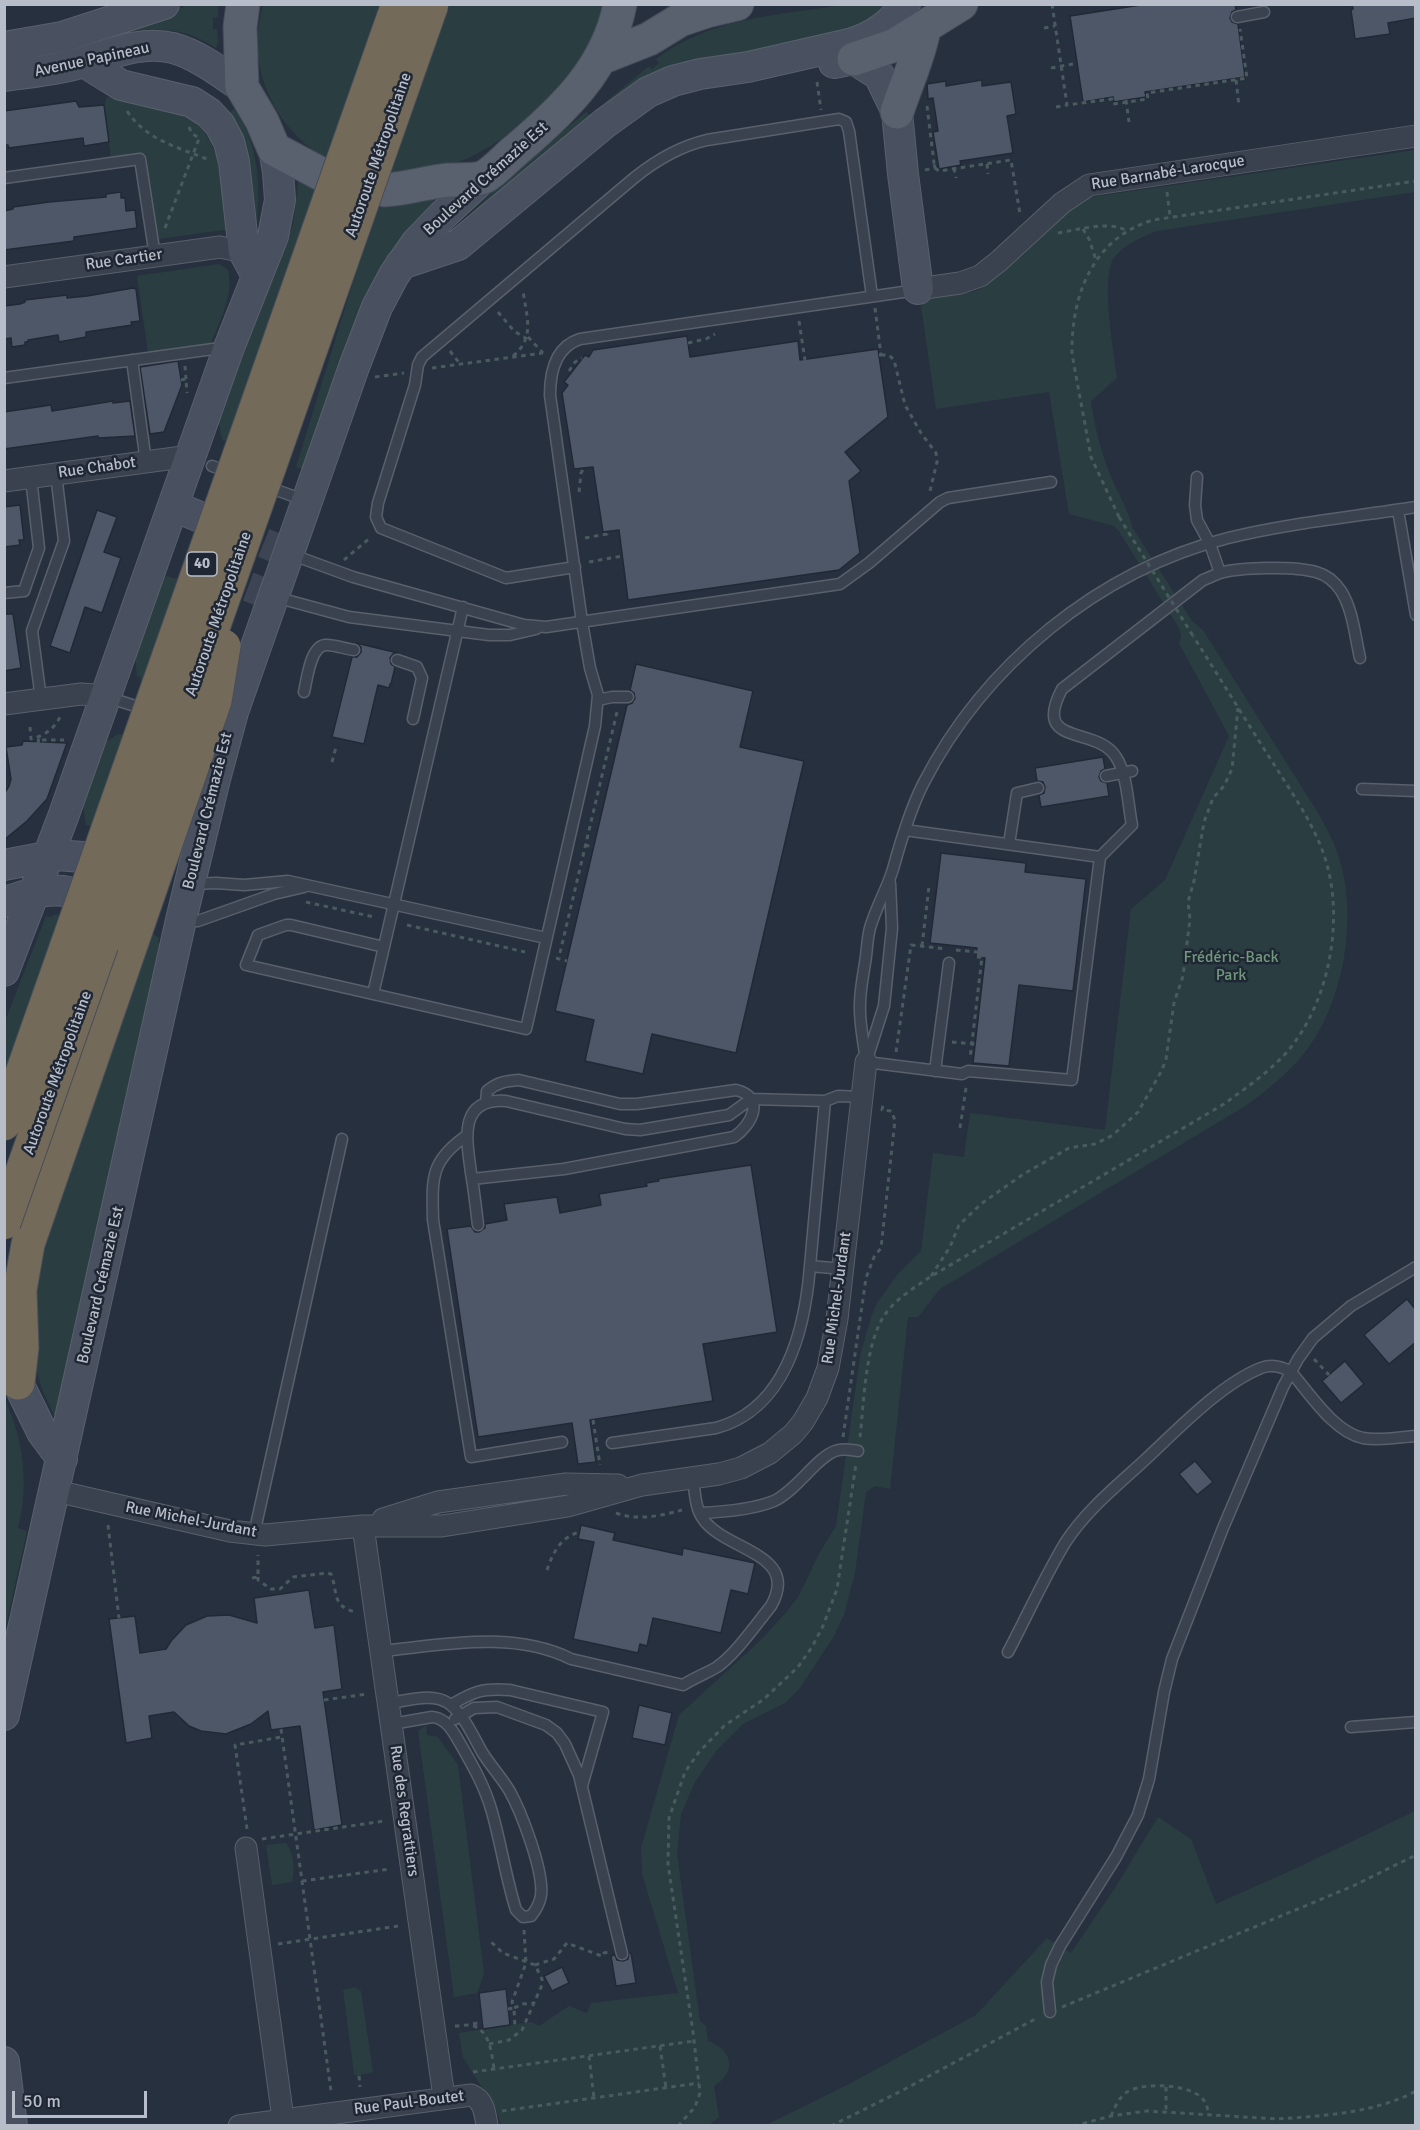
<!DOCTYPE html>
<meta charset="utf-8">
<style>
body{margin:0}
#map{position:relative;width:1420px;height:2130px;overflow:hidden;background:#27303f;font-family:Signika,sans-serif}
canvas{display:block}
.frame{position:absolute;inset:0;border:6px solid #b7bec9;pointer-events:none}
.scale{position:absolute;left:12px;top:2091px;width:135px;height:27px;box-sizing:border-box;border:3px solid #b7bec9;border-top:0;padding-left:8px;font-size:18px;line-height:21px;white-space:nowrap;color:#b7bec9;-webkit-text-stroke:4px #202734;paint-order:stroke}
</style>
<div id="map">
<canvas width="1420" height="2130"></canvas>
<div class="frame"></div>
<div class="scale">50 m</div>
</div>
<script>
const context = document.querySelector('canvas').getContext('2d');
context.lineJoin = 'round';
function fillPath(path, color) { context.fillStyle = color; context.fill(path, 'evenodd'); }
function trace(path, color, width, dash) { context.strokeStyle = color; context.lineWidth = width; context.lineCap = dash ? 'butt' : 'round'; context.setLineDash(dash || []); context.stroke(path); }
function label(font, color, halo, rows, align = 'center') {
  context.font = font + ' Signika,sans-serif'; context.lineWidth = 5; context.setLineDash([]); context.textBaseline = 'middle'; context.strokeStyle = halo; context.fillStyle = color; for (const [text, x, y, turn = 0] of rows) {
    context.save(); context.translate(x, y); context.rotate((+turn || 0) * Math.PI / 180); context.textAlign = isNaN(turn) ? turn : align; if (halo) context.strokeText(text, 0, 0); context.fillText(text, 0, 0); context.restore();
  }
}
fillPath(new Path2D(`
 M188 5H218V17L213 18V29H217L218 42 216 48C190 30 163 27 133 31L131 28Z
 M263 5H379L326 158C286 136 260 93 257 47 257 32 260 18 263 5Z
 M449 5H603C588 75 507 153 436 169 422 173 405 173 391 174Z
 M843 5H895L867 30 709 60 449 235 510 175 586 112 590 115 649 66 652 69 659 63 656 59C710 18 778 15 843 5Z
 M107 97 183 114C225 137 222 189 227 231L223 230 159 239 146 154 111 158 104 106Z
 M234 109C260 145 261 188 256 232L226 115Z
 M1415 150V192L1157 231C1142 237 1124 244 1114 258 1100 276 1114 354 1117 378L1091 401C1095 431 1103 460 1116 488 1122 501 1129 512 1132 527L1192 621 1203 630 1313 805C1323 821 1332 837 1338 855 1359 916 1344 1006 1302 1056 1286 1075 1267 1090 1247 1105L940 1289 918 1317H908L890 1489 875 1486 866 1492 855 1573 844 1615 834 1636 800 1688 785 1703 743 1724 717 1750 695 1782 681 1814 677 1854 700 2021 706 2026 708 2041C733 2050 737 2072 714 2086L719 2117 708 2126 501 2125 497 2112 463 2057 459 2033 531 2022 539 2026 569 2006 587 2013 591 2003 678 1993 642 1874 641 1848 679 1715 762 1639 788 1610 798 1597 821 1550 836 1526 860 1357 871 1317 877 1303 898 1274 921 1251 933 1153 964 1157 970 1113 1105 1130 1131 909 1165 880 1229 736 1179 643 1181 636 1179 628 1120 533 1114 526 1069 514 1049 392 936 409 921 306 931 299 973 292 982 288 1022 256 1074 207 1092 197Z
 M301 180 316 187 227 441 222 440 219 424H216L260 302 287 242 293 224 298 183Z
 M432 198 434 201 404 235 304 469 296 467 354 279 380 205H401Z
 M219 264 228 270C234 295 220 320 211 343L148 352 137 276Z
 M166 576 178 579 142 684 140 676 137 677 135 653 162 581Z
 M127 730 92 826 86 825 83 805 105 743 118 734 122 735Z
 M57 914 60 916 5 1074V1021L46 916 50 917Z
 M152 933 159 938 158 943 161 944 57 1415H54L42 1389 33 1358 30 1277Z
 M5 1400C24 1440 29 1486 18 1528L27 1531 5 1630Z
 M426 1725 427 1735 438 1737 458 1765 484 1974 477 1993 454 1997 418 1731Z
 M1415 1811V2125L764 2126 849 2084 976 2015 1047 1938 1071 1953 1115 1888 1158 1817 1191 1839 1216 1904 1299 1867Z
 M286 1843C294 1853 295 1870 292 1882L272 1885 266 1845Z
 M355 1987 361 1991 373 2072 357 2076 354 2074 343 1990Z`), '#2a3e41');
const building = new Path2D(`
 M1147 4H1235L1236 10 1232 12 1230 18 1232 22 1238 24 1245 77 1145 92 1146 97 1114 102 1113 97 1083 102 1070 16Z
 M1352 4H1416V18L1388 23 1390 34 1355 39 1351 10 1353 9Z
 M982 80V86L1011 82 1016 114 1007 116 1013 153 960 161 961 165 939 169 933 132 938 131 933 98 928 99 927 84 946 81V86Z
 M76 101 79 107 104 105 109 142 84 146 83 138 9 148 8 145H4V111Z
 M121 192V198H125L126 211 135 210 137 228 74 237V241L4 250V211L13 209V207L49 202 106 197V194Z
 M133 288 136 289 140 321 131 322 132 325 86 332V337L59 342 58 335 28 340V342H25V345L12 347 11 338 4 339V306L20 304 25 302V300L67 295V298L87 296Z
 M687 336 690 357 798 341 800 360 878 349 888 417 845 452 861 471 849 481 860 553 839 570 628 600 619 530 603 532 593 467 574 469 562 393 568 385 564 382 585 355 589 357 593 350Z
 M178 361 182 385 164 432 150 434 140 367Z
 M113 401V403L130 401 135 436 98 438V436L4 449V412L51 405 52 411Z
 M20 505 24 540H19L20 545 4 547V507Z
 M97 510 117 517 104 552 121 558 102 613 85 607 70 653 50 646Z
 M4 614H13L21 668 4 671Z
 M356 643 398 653 393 654 390 658 391 664 395 667 391 684H390L389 688 378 685 364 744 332 737 352 657H357L361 652V647Z
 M636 664 753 691 740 747 804 761 736 1053 652 1034 643 1074 585 1061 594 1020 555 1011 627 705 632 703 635 698 634 693 630 690Z
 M23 741 67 743 47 799 27 821 4 840V794L9 786 11 779 6 747 22 745Z
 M1103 757 1105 769 1101 771 1099 777 1101 781 1107 783 1109 796 1041 807 1039 795 1044 793 1045 787 1043 782 1037 781 1035 768Z
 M941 853 1026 863 1025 872 1086 879 1073 991 1019 985 1009 1066 973 1063 985 958 976 957 977 948 930 943Z
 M751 1165 777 1332 703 1344 713 1401 590 1420 596 1462 578 1464 572 1423 478 1437 447 1229 471 1226 475 1232H479L485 1228V1224L507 1220 504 1204 557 1197 560 1213 601 1205 599 1194 647 1186 646 1183 659 1181 658 1179Z
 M1407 1299 1416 1310V1342L1389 1364 1364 1335Z
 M1345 1361 1364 1384 1341 1403 1322 1381Z
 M1195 1461 1213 1482 1197 1495 1179 1474Z
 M581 1525 615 1533 613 1540 682 1555 683 1548 755 1563 748 1594 731 1590 721 1633 653 1618 647 1646 640 1644 638 1653 573 1639 594 1542 578 1539Z
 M309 1590 315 1628 334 1625 342 1689 323 1692 342 1825 314 1830 300 1726 271 1730 268 1711 251 1724 226 1734 201 1731 189 1726 174 1712 149 1716 152 1738 126 1743 109 1619 135 1616 140 1653 166 1649 171 1641 186 1625 207 1616 229 1615 257 1623 254 1598Z
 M639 1705 672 1713 665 1745 632 1738Z
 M629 1953H631L636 1983 616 1986 611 1956 615 1955 617 1960 623 1961 628 1959Z
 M562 1967 569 1983 552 1991 544 1976Z
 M506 1989 510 2025 483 2029 479 1993Z`);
fillPath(building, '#4d5767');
trace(building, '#222936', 1.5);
trace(new Path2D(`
 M222 526 281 550
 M206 571 265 593`), '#3d4554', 30, [30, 15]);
const lane = new Path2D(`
 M1237 17 1264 12
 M4 178 140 159 155 256
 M132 360 146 462
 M4 378 213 349H225
 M212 466 231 473
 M1197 477 1195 505 1197 520 1210 544 1220 573
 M265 486 304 500
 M1398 510 1416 615
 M290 554 353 577 524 625 546 627 840 584 869 563 940 502 948 498 1051 482
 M575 567 506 578 381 528 376 517 378 503 415 385 418 365 422 357 634 178C655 161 681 146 707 140L839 119 846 122 849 131 872 296
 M4 593 24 591 39 548 31 478
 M275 597 349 617 489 635H510L536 629
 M397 660 417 667 422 678 413 719
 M304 692C307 680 310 647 325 645 333 644 345 649 354 650
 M107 697 135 706
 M41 699 32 631 64 541 56 474
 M598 700 612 697H628
 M1106 776 1132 771
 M1362 789 1416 791
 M1009 844 1017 793 1038 788
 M1100 857 1132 825C1128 805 1127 773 1116 757 1097 725 1031 748 1062 689L1203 580C1209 578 1214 575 1220 573 1241 567 1295 566 1316 572 1327 575 1335 582 1341 591 1353 610 1355 636 1360 658
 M193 884 216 883 244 885 288 881 546 938
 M184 921H198L274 894 304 887
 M384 947 291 925H286L258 935 246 965 526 1029 595 726 598 695 590 668 582 622 550 395C550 372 555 347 580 339L917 290
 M373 994 463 607
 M868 1056 884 1006 892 928 890 883
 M866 1062C864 1043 859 1023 860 1004 860 991 863 976 865 963 867 952 867 939 870 928 876 907 887 889 893 869 901 840 910 810 923 784 984 665 1098 571 1228 538 1289 523 1353 517 1416 507
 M866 1062 962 1074 968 1071 1072 1080 1100 857 905 830
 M935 1071 949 963
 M466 1136C430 1161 432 1179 433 1220L471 1457 562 1442
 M472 1179 564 1169 734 1137C752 1125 766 1097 736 1090L637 1104H620L519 1080C506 1081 498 1082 487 1091L486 1103
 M478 1225C476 1208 474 1190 471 1173 467 1141 457 1098 506 1101L625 1129 640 1130 729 1115 751 1099 825 1101 838 1096 862 1097
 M810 1266 825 1101
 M612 1443 716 1428C786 1409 805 1329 810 1266L843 1269
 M700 1513C723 1512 752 1510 774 1501 797 1490 816 1458 835 1451 843 1448 851 1450 858 1451
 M254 1534 342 1139
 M382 1651C443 1645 513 1630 571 1659L683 1685C694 1678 707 1673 717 1667 735 1655 757 1623 771 1606 801 1553 725 1551 703 1519 695 1508 695 1492 693 1478
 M1008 1652C1027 1616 1044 1578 1065 1543 1086 1510 1118 1485 1147 1458 1178 1429 1221 1384 1261 1368 1272 1364 1281 1366 1291 1372 1310 1394 1334 1432 1363 1438 1380 1441 1399 1437 1416 1436
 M389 1703C407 1701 432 1692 448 1703 463 1713 473 1736 482 1752 490 1765 501 1777 509 1790 521 1811 544 1871 541 1895 540 1903 536 1910 531 1916L523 1917 516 1910C506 1878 501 1844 492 1812 485 1787 473 1766 461 1745 454 1733 447 1718 432 1717L392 1724
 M451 1705C474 1691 483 1688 510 1690L603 1712 582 1786
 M455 1719 474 1708 497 1707 546 1725 557 1733 565 1744 579 1775 622 1954
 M1351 1727 1416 1722
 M1050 2012 1047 1982 1051 1965 1060 1946 1116 1857 1138 1815 1149 1779 1164 1692 1172 1659 1223 1528 1283 1387 1298 1359 1313 1338 1351 1306 1416 1267`);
const street = new Path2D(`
 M4 277 220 247 244 252
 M918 289 960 283 980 276 999 261 1062 203 1089 185 1416 136
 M4 481 190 456
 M4 704 81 694 106 696
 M56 1491 230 1531 265 1535 363 1526H442L568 1506 642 1485 719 1474 741 1468 770 1453 793 1434 803 1422 817 1398 828 1368 837 1319 866 1062
 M383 1519 438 1502 566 1484 618 1485
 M363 1526 444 2097
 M246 1848 284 2126
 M239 2126 471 2095C484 2100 485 2113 487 2126`);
const secondary = new Path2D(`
 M4 47 62 37 164 4
 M84 62 121 85 192 102 209 113 220 125 229 142 234 162 244 252 257 276
 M834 63 854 59 879 75 897 112 903 174 918 289
 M4 76C26 73 48 71 69 66 102 58 138 39 173 48 198 55 220 72 242 87
 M401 264 458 245 605 123 648 92 673 81 700 74 748 67 853 43C874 36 893 23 905 4
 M173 506 200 517
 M4 865 57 855 82 857
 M4 902C25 896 47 887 69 892
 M4 971 63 817 228 350 273 236 280 200 278 172 274 149
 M4 1363 18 1383 42 1432 62 1459
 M4 1715 181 920 215 779 233 712 354 367 377 307 394 275 417 242 443 215 483 178
 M4 2062 12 2126`);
const primary = new Path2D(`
 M243 4 240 27 242 87 262 121 274 149 321 174
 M601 58 649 39 680 20 707 11 737 4
 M854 59 895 45 961 4
 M897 112C906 84 919 57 924 29
 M385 190C407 189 427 182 448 180 458 179 475 181 484 177 495 171 506 158 516 150 563 110 608 68 620 4`);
const highway = new Path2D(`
 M18 1383 22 1348 20 1290 28 1244 132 942`);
trace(lane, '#59606c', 13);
trace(street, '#59606c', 23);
trace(secondary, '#59606c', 32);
trace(primary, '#444b58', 35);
trace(highway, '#464d59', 35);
trace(new Path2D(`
 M1052 4 1067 105 1112 99 1113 104 1148 99 1147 93 1247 78 1240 29
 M1044 28 1055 26
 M1051 68 1073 64
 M1236 80 1239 106
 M817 82 821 110
 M1126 100 1129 122
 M927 106 934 163H938
 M1056 107 1067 105
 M127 111C146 140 178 147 209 160
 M189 127 192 134 198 137
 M987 164 988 174
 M935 168 939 171 1011 160 1020 214
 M954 168 956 178
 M925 170 935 168 934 163
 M1167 192 1170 217
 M165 228 200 136
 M1083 229 1089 239 1096 260
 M1058 233C1076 230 1113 220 1126 231
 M875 308 881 355H879
 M498 312 514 331 527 339
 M799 321 805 360
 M528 337 543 353
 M688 343 706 339 715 334
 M450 351 460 364
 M881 355H889L894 360 905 405 921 433 936 453 937 462 930 491
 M513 356C536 337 526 316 523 290
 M185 366 186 379
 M432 368 543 353
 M569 371 575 362 582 358
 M375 377 404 373
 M181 380 186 379 187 393
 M579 492 581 473 584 468
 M1119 517 1091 457 1072 354C1071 295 1093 238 1153 220L1416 181
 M585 538 607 534V532
 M344 560 371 537
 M589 562 622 556
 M30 727 31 739C45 736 55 728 61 715
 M38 743 39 738 41 740H64
 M332 762 336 747
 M585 845 593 847
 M306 902 374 917
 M407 925 525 952
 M922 946 929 886
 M956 950 977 952 976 957H982L970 1059
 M560 953 617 712
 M556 958 567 961
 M952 1042 975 1044
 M896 1052 911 945 946 949
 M960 1128 966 1088
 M931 1276 950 1247 959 1225 981 1204 1022 1175 1069 1148 1095 1144 1113 1135 1138 1112 1162 1070 1166 1059 1174 1003 1183 976 1190 919 1188 902 1194 881 1204 822 1213 798 1224 786 1232 769 1238 708
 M1314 1359 1329 1375
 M593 1420 600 1465
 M843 1437 866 1278 874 1257 881 1248 895 1120 891 1111 882 1110 883 1104
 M860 1437C864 1402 865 1345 884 1316 895 1299 914 1288 930 1277L1224 1104C1246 1088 1269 1072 1287 1052 1329 1003 1345 920 1325 858 1314 824 1292 793 1273 763 1246 721 1220 678 1193 636
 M616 1513C637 1521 660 1516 682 1510
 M108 1525 119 1618
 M547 1570C553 1553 560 1537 580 1532
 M258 1577V1580L271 1589H280L293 1577 327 1573 331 1574C338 1591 331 1606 355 1612
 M252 1578 258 1577V1555
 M324 1700 367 1694
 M281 1729 331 2091
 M247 1829 235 1745 282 1737
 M262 1839 384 1821
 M302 1881 390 1869
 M524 1930 526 1963 512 2002 514 2008 523 2004 535 2003
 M278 1944 398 1926
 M535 1965 554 1959 567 1943 599 1955 603 1956 604 1953 609 1952
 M1062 2007 1353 1886 1416 1855
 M508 2009 514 2008 515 2028
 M473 2024 482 2022
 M455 2026C461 2026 469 2024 474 2026 490 2032 492 2055 494 2069
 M489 2044 509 2040 522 2030 542 1985V1979L535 1965 503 1953 490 1941
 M660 2046 666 2088
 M589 2056 594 2098
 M473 2072 694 2041
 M359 2076 360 2087
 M1166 2087V2111
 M502 2111 699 2083
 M1111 2116C1115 2107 1119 2097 1127 2092 1144 2082 1186 2084 1201 2097 1206 2102 1207 2107 1209 2114
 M678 2126 695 2107 700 2093 693 2032 668 1864 669 1818 685 1772 699 1752 724 1726 764 1699 798 1667 812 1647 823 1626 837 1589 856 1464
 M831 2126 905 2089 1037 2018
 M1074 2126 1111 2116 1147 2111 1277 2119C1323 2116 1375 2113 1416 2091`), '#495b5f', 3, [4.5, 4.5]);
trace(lane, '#3b424f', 10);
trace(street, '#3b424f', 21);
trace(secondary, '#495161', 30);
trace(primary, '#59616f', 33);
trace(highway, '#746a59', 33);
const highwayBridge = new Path2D(`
 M132 942 215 701 224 646
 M4 1124 398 4
 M4 1223 432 4`);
trace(highwayBridge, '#464d59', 35, []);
trace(new Path2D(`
 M1119 517 1193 636`), '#495b5f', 3, [4.5, 4.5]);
trace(highwayBridge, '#746a59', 33);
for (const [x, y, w] of [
 [202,564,30]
]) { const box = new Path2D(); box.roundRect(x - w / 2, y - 12, w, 24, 4.5); context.fillStyle = '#202734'; context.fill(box); trace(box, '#b7bec9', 1.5); }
label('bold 15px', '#b7bec9', null, [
 ["40",202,564]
]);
label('16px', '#b7bec9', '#202734', [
 ["Avenue Papineau",92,60,-12],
 ["Autoroute Métropolitaine",379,155,-71],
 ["Rue Barnabé-Larocque",1168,173,-9],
 ["Boulevard Crémazie Est",486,179,-42],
 ["Rue Cartier",124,260,-8],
 ["Rue Chabot",97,468,-8],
 ["Autoroute Métropolitaine",219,614,-71],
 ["Boulevard Crémazie Est",208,811,-76],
 ["Autoroute Métropolitaine",58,1073,-70],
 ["Boulevard Crémazie Est",101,1285,-77],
 ["Rue Michel-Jurdant",837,1298,-82],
 ["Rue Michel-Jurdant",191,1520,11],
 ["Rue des Regrattiers",404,1811,82],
 ["Rue Paul-Boutet",409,2103,-7]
]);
label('16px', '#70997b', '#202734', [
 ["Frédéric-Back",1231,958],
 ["Park",1231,976]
]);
</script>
